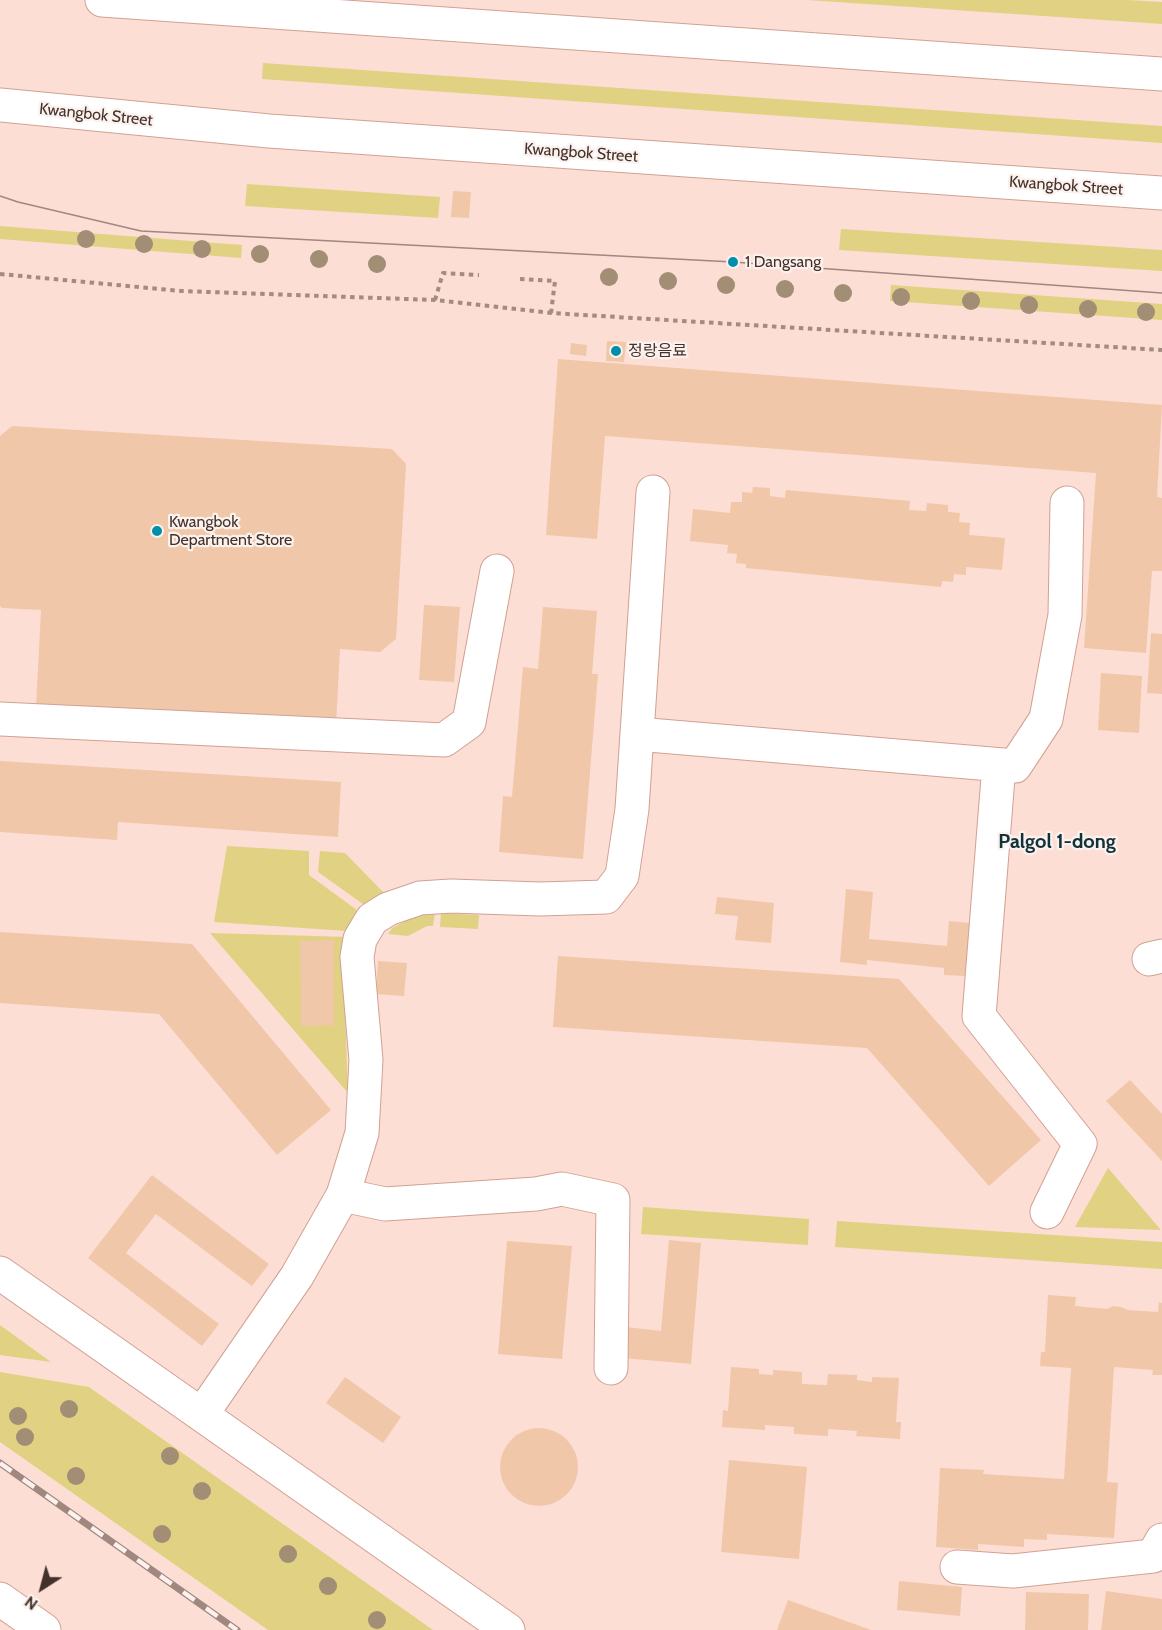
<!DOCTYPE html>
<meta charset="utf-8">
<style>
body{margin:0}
#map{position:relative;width:1162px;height:1630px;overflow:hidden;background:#fdded5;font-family:Cabin,sans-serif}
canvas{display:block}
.north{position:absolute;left:12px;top:1558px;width:60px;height:60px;-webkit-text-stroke:4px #fbf1ed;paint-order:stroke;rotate:216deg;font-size:16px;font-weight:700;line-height:24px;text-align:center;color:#44312b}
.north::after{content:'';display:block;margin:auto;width:21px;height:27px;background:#44312b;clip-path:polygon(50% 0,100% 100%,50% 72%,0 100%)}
</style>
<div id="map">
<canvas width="1162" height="1630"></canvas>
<div class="north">N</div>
</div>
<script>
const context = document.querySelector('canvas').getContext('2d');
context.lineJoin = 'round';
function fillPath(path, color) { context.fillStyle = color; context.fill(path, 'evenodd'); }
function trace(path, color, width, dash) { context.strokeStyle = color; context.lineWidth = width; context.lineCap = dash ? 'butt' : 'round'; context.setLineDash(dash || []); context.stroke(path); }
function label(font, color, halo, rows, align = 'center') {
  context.font = font + ' Cabin,"Noto Sans KR",sans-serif'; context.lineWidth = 4.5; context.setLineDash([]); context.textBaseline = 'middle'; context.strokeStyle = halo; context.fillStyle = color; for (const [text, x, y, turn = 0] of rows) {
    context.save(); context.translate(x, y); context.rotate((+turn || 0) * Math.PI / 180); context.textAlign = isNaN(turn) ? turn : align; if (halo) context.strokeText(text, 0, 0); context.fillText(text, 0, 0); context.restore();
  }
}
fillPath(new Path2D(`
 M807 0H1127L1162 2V24Z
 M263 63 1162 126V143L262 79Z
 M247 184 440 197 438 218 245 206Z
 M0 226 242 245 241 258 0 239Z
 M841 229 1162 250V271L839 250Z
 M891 285 1162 304V320L890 301Z
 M227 846 309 851V875L361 913 347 931 214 922Z
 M320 851 345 853 387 896 367 907 318 872Z
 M421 913H435L433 926H427L408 936 388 934 392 928Z
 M441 913 479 915 478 929 440 927Z
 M210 933 349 937 345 1009 348 1093Z
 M1108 1168 1161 1230 1075 1227Z
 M643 1207 809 1219 808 1245 641 1234Z
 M837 1221 1162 1242V1269L835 1247Z
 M0 1325 51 1362 0 1355Z
 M0 1372 89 1387 433 1630H268L0 1442Z`), '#e1d183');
fillPath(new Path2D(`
 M453 191 471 192 469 218 451 217Z
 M607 341 626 342 624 362 606 361Z
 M571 343 587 345 586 356 570 354Z
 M558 359 1162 405 1157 497 1162 498V571H1152L1146 653 1084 648 1096 473 605 436 597 539 546 535Z
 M12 426 392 449 406 464 396 639 380 652 340 649 336 725 36 707 41 610 2 608 0 606V436Z
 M753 487 770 488V496L785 498 786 490 910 501 909 510 926 511 927 503 948 505V512L960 513 959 522 970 523 969 535 1005 538 1002 570 966 567V575L954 574 953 582 942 581 941 587 746 568V564L736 563 737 554 727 553 728 545 690 541 693 509 730 513 731 502H742V492L752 493Z
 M424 605 460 607 454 682 419 680Z
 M543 607 597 611 592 674H598L583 859 499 852 503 796 512 797 523 667 538 669Z
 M1151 633 1162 634V694L1147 693Z
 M1101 673 1142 676 1139 733 1098 730Z
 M0 761 341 782 338 837 118 822 117 840 0 832Z
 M846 889 873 892 869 939 947 946 949 921 970 923 965 976 944 975V968L867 960V965L840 962Z
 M717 897 774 903 771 943 735 940 738 916 715 914Z
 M0 932 192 944 331 1110 277 1155 159 1014 0 1003Z
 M334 940V1025L301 1026 300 941Z
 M558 956 899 979 1041 1140 989 1186 867 1048 553 1027Z
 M378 961 407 963 404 996 376 994Z
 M1130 1080 1162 1114V1161L1106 1101Z
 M152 1175 269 1264 252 1286 156 1214 126 1253 219 1324 202 1346 88 1258Z
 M669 1240 701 1243 691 1364 623 1358 626 1327 661 1331Z
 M507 1241 572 1246 562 1359 498 1354Z
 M1048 1295 1076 1297 1075 1306 1107 1309 1113 1306 1121 1307 1128 1310 1158 1312 1159 1302 1162 1303V1375H1152L1153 1370 1114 1367 1107 1482 1118 1483 1114 1538 1047 1534V1540L1024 1539V1547L978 1544V1550L936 1547 940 1468 984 1470 983 1474 1064 1479 1071 1368 1040 1366 1041 1352H1045Z
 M731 1367 759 1369V1374L773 1375V1370L802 1372V1384L827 1385 828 1374 857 1375V1380L872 1382V1377L899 1378 896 1422H901L900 1439 856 1436 857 1431 828 1429V1436L794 1434V1427L765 1425V1430L722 1427 723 1410 728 1411Z
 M345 1377 401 1417 383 1443 326 1403Z
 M500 1467a39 39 0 1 1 78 0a39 39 0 1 1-78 0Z
 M729 1460 807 1467 799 1559 721 1552Z
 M899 1581 962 1587 960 1616 897 1610Z
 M1106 1591 1162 1599V1630H1101Z
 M1026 1592 1089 1594 1088 1630H1025Z
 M788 1600 871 1630H777Z`), '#f0c7a9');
const minor = new Path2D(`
 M0 719 444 740 469 722 497 571
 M637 734 1015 766 1046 719 1065 615 1067 503
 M999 765 979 1016 1080 1144 1047 1212
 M1149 959 1162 956
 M343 1195 385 1204 536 1194 562 1189 613 1200 611 1368
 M0 1273 508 1630
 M202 1414 297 1276 343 1195 362 1133 366 1060 357 957 360 939 372 919 388 909 420 898 451 896 540 899 606 897 622 876 632 809 653 492
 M957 1567 1013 1571 1153 1556 1162 1540
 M0 1599 44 1630`);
const highway = new Path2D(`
 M102 0 1162 74
 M0 105 269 131 1162 193`);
trace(minor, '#d1a192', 35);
trace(highway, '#d1a192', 35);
trace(new Path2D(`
 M0 274 181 291 435 300 551 313 1162 350
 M520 279 555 281 551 313
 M435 300 443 273 479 275`), '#a38a82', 4, [4.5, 4.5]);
trace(minor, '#fff', 33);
trace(highway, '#fff', 33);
trace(new Path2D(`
 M0 196 18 202 141 231 733 262 1162 293`), '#a0877f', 1.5);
const rail = new Path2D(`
 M0 1463 237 1630`);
trace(rail, '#a0877f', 7);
trace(rail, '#fbf1ed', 4.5, [14]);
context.fillStyle = '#a18e74';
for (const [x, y] of [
 [86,239],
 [144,244],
 [202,249],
 [260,254],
 [319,259],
 [377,264],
 [609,277],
 [668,281],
 [726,285],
 [785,289],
 [843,293],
 [901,297],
 [971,301],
 [1029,305],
 [1088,309],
 [1146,312],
 [69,1409],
 [18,1416],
 [25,1437],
 [170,1456],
 [76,1476],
 [202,1491],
 [162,1534],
 [288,1554],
 [328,1586],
 [377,1620]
]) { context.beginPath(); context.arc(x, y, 9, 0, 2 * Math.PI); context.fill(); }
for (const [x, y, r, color] of [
 [733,262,6,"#008eaa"],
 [616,351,6,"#008eaa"],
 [157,531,6,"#008eaa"]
]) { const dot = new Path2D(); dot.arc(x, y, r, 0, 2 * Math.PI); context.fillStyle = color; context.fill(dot); trace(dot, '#fbf1ed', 2); }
label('16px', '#44312b', '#fbf1ed', [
 ["Kwangbok Street",96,115,6],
 ["Kwangbok Street",581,153,4],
 ["Kwangbok Street",1066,186,4]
]);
label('16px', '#44312b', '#fbf1ed', [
 ["1 Dangsang",745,262],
 ["정랑음료",628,351],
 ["Kwangbok",169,522],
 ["Department Store",169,540]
], 'left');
label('bold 20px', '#12323a', '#fbf1ed', [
 ["Palgol 1-dong",1057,842]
]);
</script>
